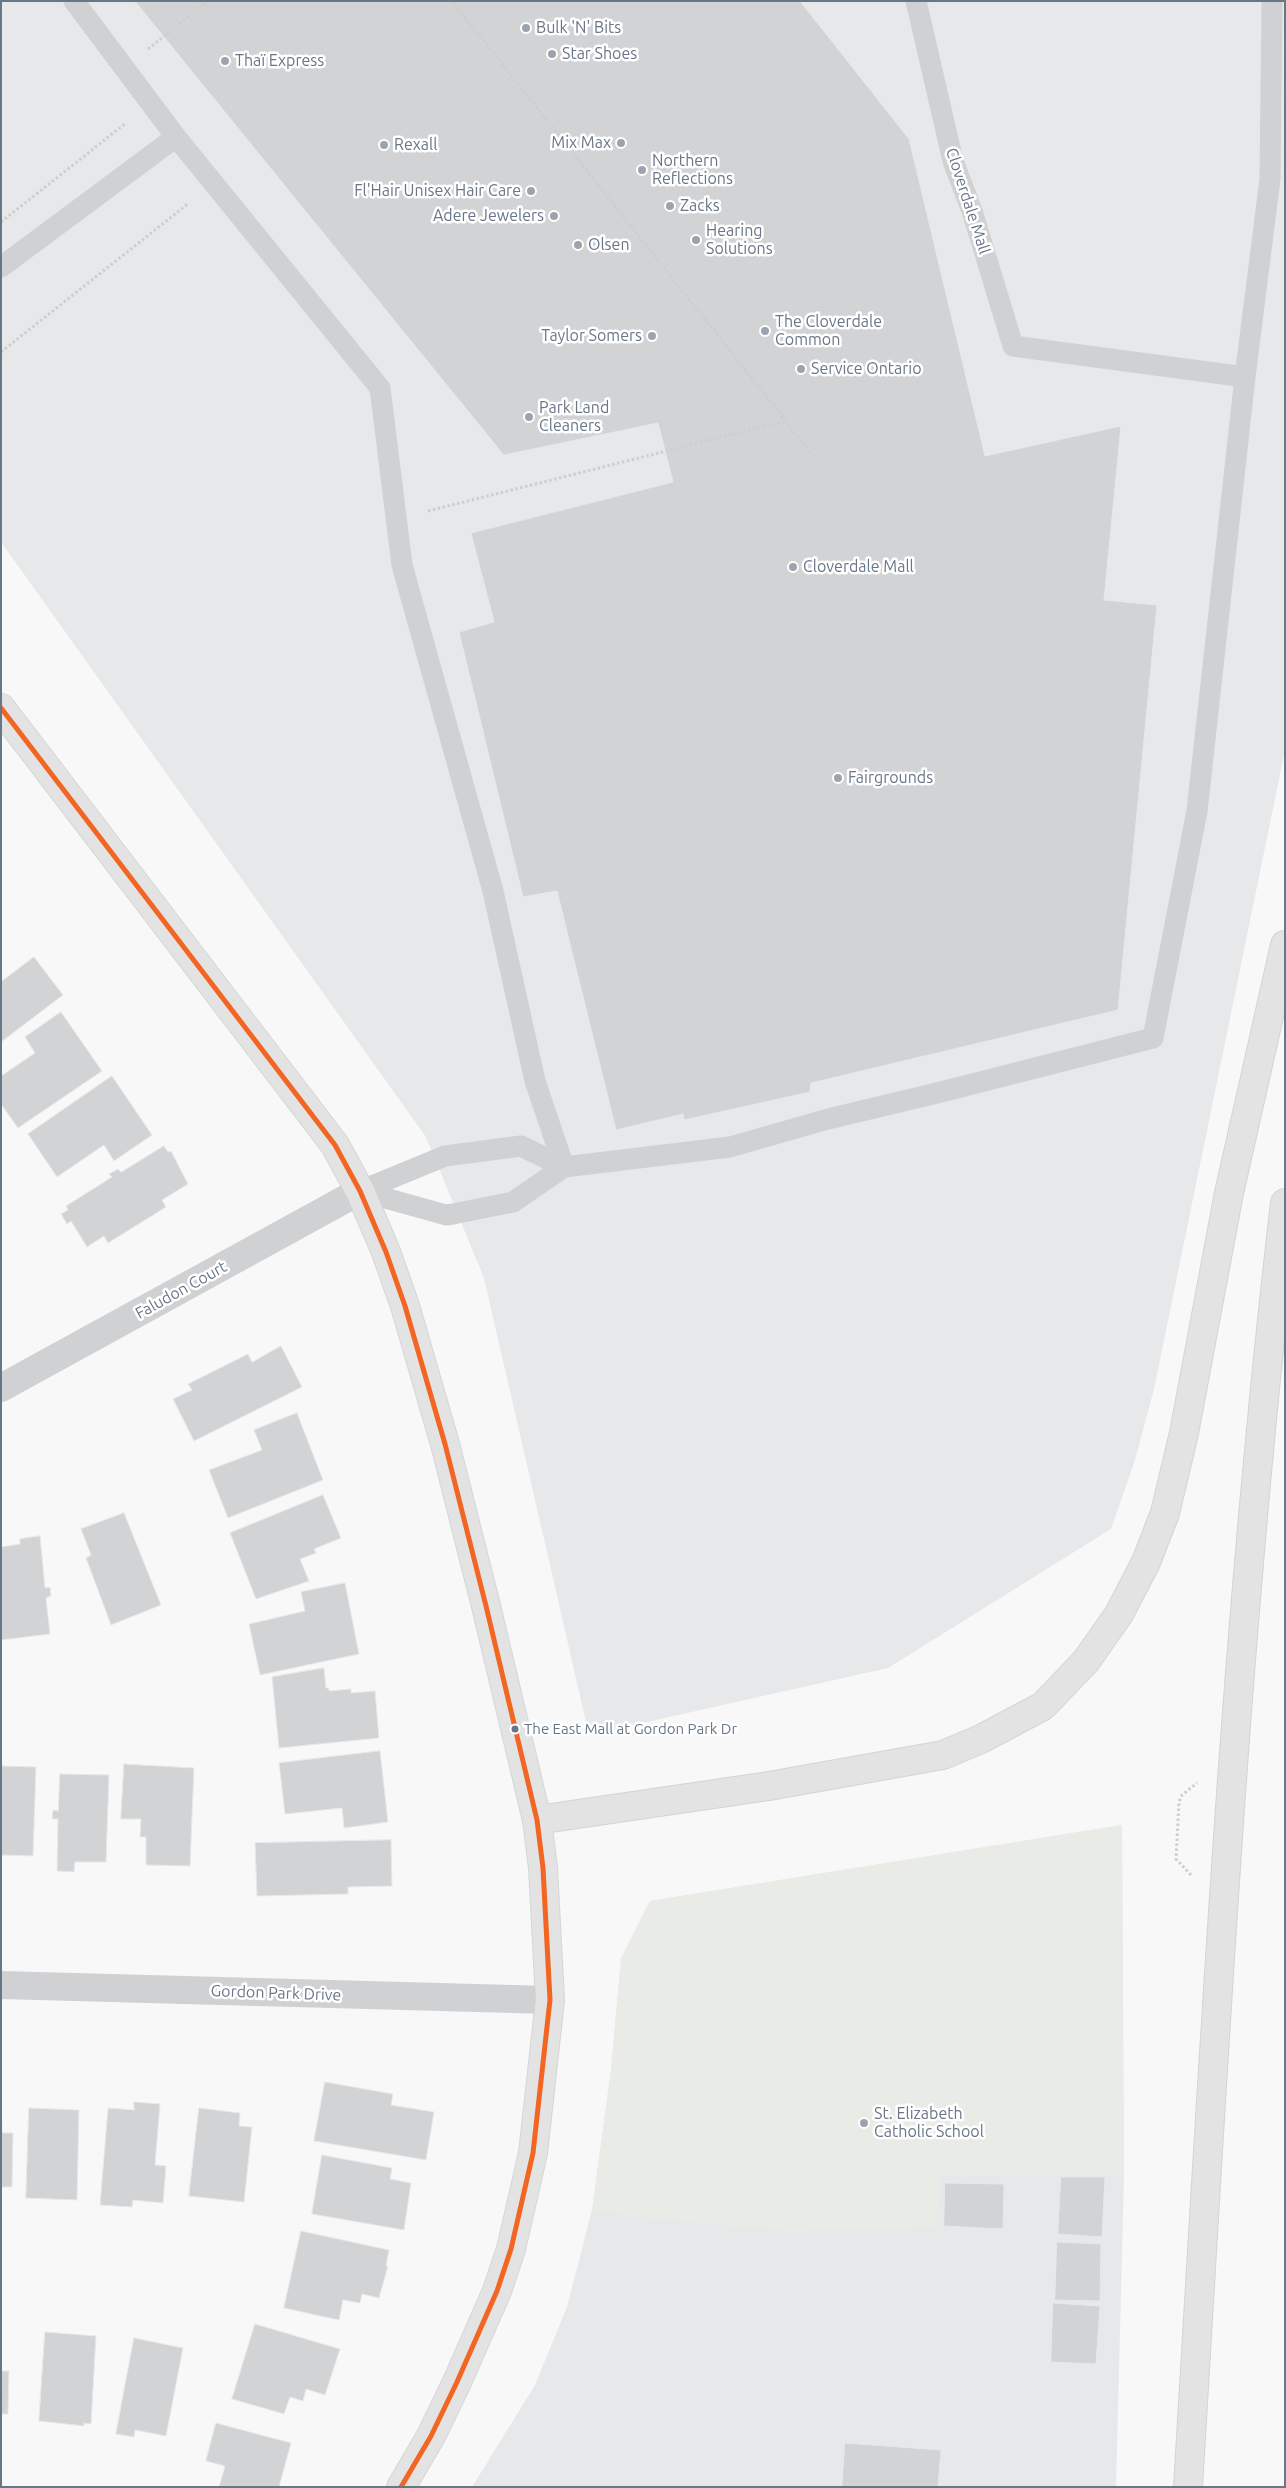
<!DOCTYPE html>
<meta charset="utf-8">
<style>
body{margin:0}
#map{position:relative;width:1286px;height:2488px;overflow:hidden;background:#f8f8f8;font-family:Ubuntu,sans-serif}
canvas{display:block}
.frame{position:absolute;inset:0;border:2px solid #687788;pointer-events:none}
</style>
<div id="map">
<canvas width="1286" height="2488"></canvas>
<div class="frame"></div>
</div>
<script>
const context = document.querySelector('canvas').getContext('2d');
context.lineJoin = 'round';
function fillPath(path, color) { context.fillStyle = color; context.fill(path, 'evenodd'); }
function trace(path, color, width, dash) { context.strokeStyle = color; context.lineWidth = width; context.lineCap = dash ? 'butt' : 'round'; context.setLineDash(dash || []); context.stroke(path); }
function label(font, color, halo, rows, align = 'center') {
  context.font = font + ' Ubuntu,sans-serif'; context.lineWidth = 5; context.setLineDash([]); context.textBaseline = 'middle'; context.strokeStyle = halo; context.fillStyle = color; for (const [text, x, y, turn = 0] of rows) {
    context.save(); context.translate(x, y); context.rotate((+turn || 0) * Math.PI / 180); context.textAlign = isNaN(turn) ? turn : align; if (halo) context.strokeText(text, 0, 0); context.fillText(text, 0, 0); context.restore();
  }
}
fillPath(new Path2D(`
 M1 1H1285V750L1154 1389 1135 1460 1111 1529 888 1668 589 1735 484 1278 426 1137 1 542Z
 M1122 1825 1124 2176 1116 2487H472L535 2385 567 2307 592 2210 611 2070 621 1959 650 1901Z`), '#e7e8e9');
fillPath(new Path2D(`
 M1122 1825 1124 2176 941 2175 936 2229 788 2231 663 2220 592 2210 611 2070 621 1959 650 1901Z`), '#e8ebe6');
const building = new Path2D(`
 M135 1H800L909 139 985 456 1121 426 1104 600 1157 605 1118 1010 811 1083 810 1092 684 1120 683 1114 616 1130 557 891 523 897 459 632 494 622 471 533 673 482 658 423 504 455Z
 M34 957 63 995 1 1042V982Z
 M61 1012 102 1071 18 1128 1 1104V1076L35 1053 25 1037Z
 M112 1076 152 1135 114 1161 104 1145 57 1177 28 1134Z
 M164 1146 168 1152 171 1151 188 1184 162 1200 166 1207 108 1243 104 1236 87 1247 71 1221 67 1224 61 1214 68 1210 66 1206 112 1177 109 1174 118 1169 121 1172Z
 M281 1346 302 1387 194 1441 173 1399 192 1390 188 1384 248 1354 252 1362Z
 M297 1413 323 1480 228 1518 209 1470 262 1450 254 1430Z
 M323 1495 341 1538 314 1549 316 1553 300 1559 309 1581 256 1599 230 1533Z
 M124 1513 161 1605 111 1625 86 1558 91 1555 81 1529Z
 M40 1536 45 1588 50 1587 51 1596 46 1598 50 1634 1 1640V1547L20 1544V1539Z
 M345 1583 359 1654 260 1675 249 1624 305 1611 301 1592Z
 M324 1668 326 1688H329V1691L351 1689V1693L375 1691 379 1738 279 1748 272 1677Z
 M380 1751 388 1822 344 1828 342 1808 285 1814 279 1763Z
 M124 1764 194 1768 190 1866 146 1865V1837H140L141 1819H121Z
 M1 1766 36 1767 33 1856 2 1855 1 1863Z
 M60 1774 109 1775 106 1862H75L74 1872 57 1871 58 1819H52L53 1810 58 1811Z
 M391 1840 392 1886 348 1887V1894L257 1896 255 1843Z
 M325 2082 393 2094 391 2105 434 2112 426 2160 314 2141Z
 M1 2096 2 2133H13L12 2187H1Z
 M134 2102 160 2104 155 2165 166 2166 163 2203 133 2200 132 2207 100 2205 108 2108 134 2110Z
 M29 2108 79 2110 77 2200 26 2198Z
 M199 2108 240 2113 239 2126 252 2127 244 2202 189 2196Z
 M322 2155 392 2168 390 2179 411 2183 404 2230 312 2214Z
 M1061 2177H1105L1102 2237 1058 2234Z
 M945 2183 1004 2184 1003 2229 944 2226Z
 M301 2231 389 2250 386 2266H388L379 2298 362 2294 360 2303 343 2300 339 2320 284 2308Z
 M1057 2242 1101 2244 1100 2301 1055 2300Z
 M1053 2303 1100 2306 1096 2364 1051 2362Z
 M255 2324 340 2349 325 2395 306 2389 303 2401 290 2397 284 2414 232 2399Z
 M45 2332 96 2336 91 2424 84 2423V2426L39 2421Z
 M134 2338 183 2348 166 2436 135 2430 134 2437 116 2434Z
 M1 2371H9L8 2414H1Z
 M216 2423 291 2443 279 2487H219L225 2466 206 2461Z
 M845 2443 941 2450 938 2487H842Z`);
fillPath(building, '#d2d3d4');
trace(building, '#e8e8e8', 1);
const secondary = new Path2D(`
 M1 708 335 1145 360 1191 386 1252 405 1306 445 1444 486 1606 537 1820 543 1868 550 2000 533 2153 511 2249 497 2291 457 2382 431 2436 401 2487`);
const highway = new Path2D(`
 M537 1820 769 1786 943 1755 981 1739 1043 1706 1086 1661 1119 1614 1146 1562 1165 1513 1184 1433 1229 1193 1285 945
 M1188 2487C1214 2058 1235 1629 1285 1203`);
trace(secondary, '#d5d6d7', 30);
trace(highway, '#d4d4d6', 30);
trace(new Path2D(`
 M452 1 816 459
 M148 49 208 1
 M1 222 126 123
 M1 352 189 203
 M428 511 786 421
 M1191 1875 1176 1859 1179 1802 1182 1795 1197 1783`), '#cececf', 3, [2.5, 2.5]);
trace(new Path2D(`
 M74 1 176 137 380 388 402 565 493 891 535 1081 564 1167
 M916 1 953 161 972 211 1013 346 1245 377
 M1 267 176 137
 M360 1191 446 1215 453 1214 513 1202 564 1167 730 1147 828 1119 941 1092 1153 1038 1197 811 1245 377 1270 179 1272 1
 M360 1191 445 1156 521 1146 564 1167`), '#d0d1d3', 21);
trace(new Path2D(`
 M1 1388 360 1191
 M1 1985 550 2000`), '#d0d1d3', 28);
trace(secondary, '#e3e3e4', 28);
trace(highway, '#e3e3e4', 28);
trace(new Path2D(`
 M1 708 335 1145 360 1191 386 1252 405 1306 445 1444 486 1606 537 1820 543 1868 550 2000 533 2153 511 2249 497 2291 457 2382 431 2436 401 2487`), '#f26522', 5);
for (const [x, y, r, color] of [
 [526,28,5,"#9aa4af"],
 [552,54,5,"#9aa4af"],
 [225,61,5,"#9aa4af"],
 [621,143,5,"#9aa4af"],
 [384,145,5,"#9aa4af"],
 [642,170,5,"#9aa4af"],
 [531,191,5,"#9aa4af"],
 [670,206,5,"#9aa4af"],
 [554,216,5,"#9aa4af"],
 [696,240,5,"#9aa4af"],
 [578,245,5,"#9aa4af"],
 [765,331,5,"#9aa4af"],
 [652,336,5,"#9aa4af"],
 [801,369,5,"#9aa4af"],
 [529,417,5,"#9aa4af"],
 [793,567,5,"#9aa4af"],
 [838,778,5,"#9aa4af"],
 [515,1729,4.5,"#687788"],
 [864,2123,5,"#9aa4af"]
]) { const dot = new Path2D(); dot.arc(x, y, r, 0, 2 * Math.PI); context.fillStyle = color; context.fill(dot); trace(dot, '#fff', 2); }
label('15px', '#687788', '#fff', [
 ["The East Mall at Gordon Park Dr",524,1729]
], 'left');
label('16px', '#687788', '#fff', [
 ["Bulk 'N' Bits",536,28],
 ["Star Shoes",562,54],
 ["Thaï Express",235,61],
 ["Mix Max",611,143,"right"],
 ["Rexall",394,145],
 ["Northern",652,161],
 ["Reflections",652,179],
 ["Fl'Hair Unisex Hair Care",521,191,"right"],
 ["Zacks",680,206],
 ["Adere Jewelers",544,216,"right"],
 ["Hearing",706,231],
 ["Solutions",706,249],
 ["Olsen",588,245],
 ["The Cloverdale",775,322],
 ["Common",775,340],
 ["Taylor Somers",642,336,"right"],
 ["Service Ontario",811,369],
 ["Park Land",539,408],
 ["Cleaners",539,426],
 ["Cloverdale Mall",803,567],
 ["Fairgrounds",848,778],
 ["St. Elizabeth",874,2114],
 ["Catholic School",874,2132]
], 'left');
label('16px', '#687788', '#fff', [
 ["Cloverdale Mall",968,201,72],
 ["Faludon Court",181,1290,-29],
 ["Gordon Park Drive",276,1993,2]
]);
</script>
